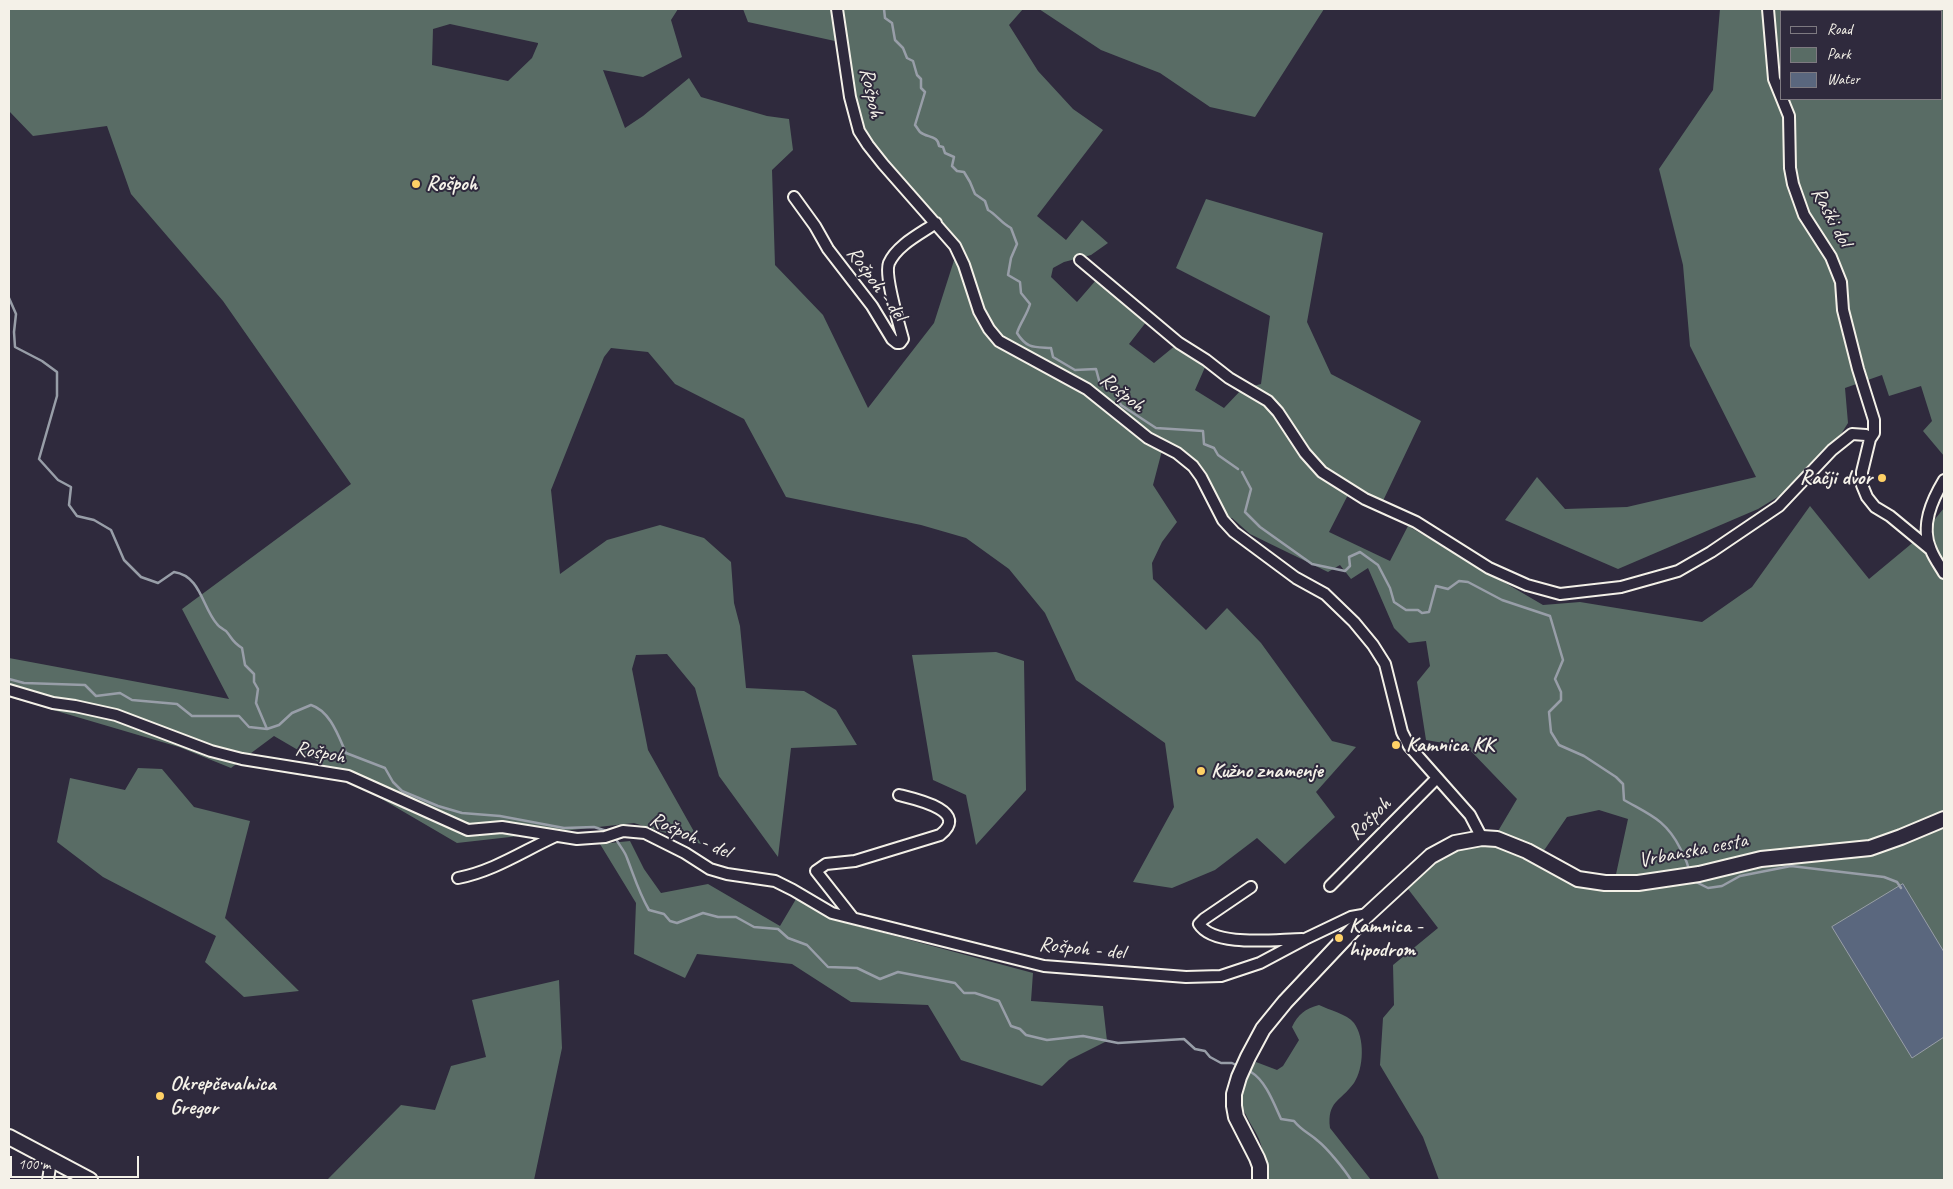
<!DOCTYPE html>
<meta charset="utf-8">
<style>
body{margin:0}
#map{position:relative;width:1953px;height:1189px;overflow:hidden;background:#2f2a3d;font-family:Caveat,sans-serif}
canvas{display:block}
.frame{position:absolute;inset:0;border:10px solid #f4f1e8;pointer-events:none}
.legend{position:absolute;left:1780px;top:10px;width:162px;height:90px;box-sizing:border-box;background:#2f2a3d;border:1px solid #7e7a81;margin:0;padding:6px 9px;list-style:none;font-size:15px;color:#f4f1e8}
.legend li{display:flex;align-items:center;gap:10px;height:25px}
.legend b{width:25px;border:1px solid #7e7a81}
.scale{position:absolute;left:10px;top:1156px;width:129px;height:22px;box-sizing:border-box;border:2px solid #f4f1e8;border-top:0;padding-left:6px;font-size:15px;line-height:18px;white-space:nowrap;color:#f4f1e8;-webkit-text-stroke:4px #2f2a3d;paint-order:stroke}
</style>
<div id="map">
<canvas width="1953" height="1189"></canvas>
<div class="frame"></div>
<ul class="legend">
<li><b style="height:6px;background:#2f2a3d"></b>Road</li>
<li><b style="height:14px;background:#596c65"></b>Park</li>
<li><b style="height:14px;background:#5a677e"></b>Water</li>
</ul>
<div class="scale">100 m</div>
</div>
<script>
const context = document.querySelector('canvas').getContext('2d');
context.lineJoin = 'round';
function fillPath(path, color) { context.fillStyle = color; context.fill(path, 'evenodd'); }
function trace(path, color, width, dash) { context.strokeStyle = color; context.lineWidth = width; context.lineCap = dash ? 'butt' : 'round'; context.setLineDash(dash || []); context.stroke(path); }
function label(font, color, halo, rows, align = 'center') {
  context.font = font + ' Caveat,sans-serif'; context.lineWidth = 4; context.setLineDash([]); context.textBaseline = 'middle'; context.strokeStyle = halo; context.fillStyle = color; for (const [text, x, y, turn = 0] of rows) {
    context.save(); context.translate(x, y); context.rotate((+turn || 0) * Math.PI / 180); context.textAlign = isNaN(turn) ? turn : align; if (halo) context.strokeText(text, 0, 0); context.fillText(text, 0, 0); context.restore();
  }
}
fillPath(new Path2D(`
 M9 9H678L671 20 682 57 643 77 603 70 625 128 643 116 689 78 701 97 767 116 789 119 793 150 772 170 775 265 823 315 868 408 934 323 957 251 862 135 844 43 748 22 743 9H1023L1009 25 1038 71 1073 109 1103 130 1037 216 1066 240 1082 220 1108 243 1091 255 1064 262 1053 268 1051 277 1077 302 1097 279 1147 321 1129 344 1154 363 1176 345 1206 365 1195 390 1224 408 1242 389 1261 384 1270 316 1176 268 1206 199 1323 233 1307 322 1331 374 1421 421 1382 503 1351 489 1329 532 1390 561 1408 526 1543 605 1580 602 1702 622 1752 587 1810 506 1869 579 1922 535 1944 508V1180H1439L1423 1137 1380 1065 1383 1018 1394 1005 1393 965 1438 928 1405 885 1430 859 1458 848 1491 843 1517 799 1467 747 1426 740 1417 682 1430 666 1426 641 1409 643 1394 628 1368 568 1351 579 1340 565 1328 572 1250 534 1232 518 1226 517 1206 479 1164 443 1153 485 1177 522 1162 542 1152 563 1153 579 1206 630 1227 608 1261 643 1332 741 1356 747 1316 792 1335 817 1285 864 1257 838 1215 870 1172 888 1133 882 1174 807 1165 743 1076 680 1045 613 1009 569 966 538 921 525 786 497 744 419 675 384 648 352 611 348 604 357 551 490 560 574 607 540 660 525 704 538 731 562 734 603 740 626 746 688 804 691 836 710 857 745 791 748 778 857 719 776 695 688 667 654 636 655 632 669 648 750 701 844 634 823 457 843 274 736 231 768 179 747 9 697V658L229 699 182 609 351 484 223 301 131 194 107 126 33 136 9 111ZM450 24 538 43V44L532 58 508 81 432 65 433 29ZM1599 810 1628 819 1613 888 1567 881 1536 862 1567 817Z
 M1039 9H1324L1255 117 1210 107 1160 73 1101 50Z
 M1720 9H1944V456L1923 431 1932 421 1921 386 1889 396 1882 375 1845 388 1848 423 1829 453 1794 487 1758 509 1618 569 1505 520 1537 477 1565 509 1627 507 1756 477 1690 346 1683 265 1659 169 1713 90ZM1782 11H1942V99H1782Z
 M996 652 1024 661 1026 790 976 845 966 795 933 780 912 655Z
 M138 768 162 769 194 807 250 821 225 918 299 991 244 997 205 962 216 936 103 877 57 842 70 778 125 790Z
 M630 841 644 869 661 893 708 884 780 926 796 899 839 921 1033 973 1031 1001 1103 1006 1107 1041 1069 1060 1042 1086 961 1060 928 1005 851 1002 792 964 697 954 685 978 634 954 636 903 600 844Z
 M559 980 562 1048 534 1180H327L401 1105 435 1110 451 1066 486 1057 472 1000Z
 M1319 1005C1329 1010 1347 1014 1354 1023 1365 1038 1364 1068 1354 1083 1340 1102 1327 1101 1330 1128L1371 1180H1269C1266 1167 1264 1152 1259 1139 1255 1130 1250 1124 1246 1115 1237 1099 1245 1074 1256 1062L1277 1070 1283 1066 1299 1040 1292 1027C1298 1014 1305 1009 1319 1005Z`), '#596c65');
const water = new Path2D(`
 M1903 884 1944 952V1037L1912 1058 1832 927Z`);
fillPath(water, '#5a677e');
trace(water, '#989ea8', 1);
trace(new Path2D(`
 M884 9 885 18 892 23 895 40 903 48 907 58 913 61 917 75 921 79V88L925 92 915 125C916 126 919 131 920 132 927 138 938 135 939 146L943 147 945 153 954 157 952 166 957 171 964 172 970 182 975 194 985 201 988 210C997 215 1001 223 1011 228L1017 244 1011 258 1008 275 1020 282 1021 293 1030 304C1027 315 1020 323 1017 333 1027 349 1034 347 1051 348L1053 357 1075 370 1096 369 1100 384 1114 391 1121 405 1156 428 1203 431 1204 444 1214 448 1218 455 1238 469
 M9 298 16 314 14 332 15 347 42 361 57 372V396L39 459 58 480 71 487 69 505 77 516 94 520 111 530 124 560 141 577 158 583 174 572C201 576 202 607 217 624 219 627 223 629 226 631 233 639 231 641 242 648L245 665 254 674V682L258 689 256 703 267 729
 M1242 472 1251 489 1245 512 1260 527 1312 564 1345 571 1350 566 1349 557 1360 552 1378 565 1390 588 1394 602 1406 610H1418L1422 613 1429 612 1436 586 1448 589 1459 581 1468 582 1502 600 1550 616 1563 660 1555 679 1561 692V700L1549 712 1551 732 1559 745 1584 756 1616 777 1623 784 1624 800C1650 815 1666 820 1680 848 1684 856 1688 862 1689 871
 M9 679 24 683 85 685 96 696 120 693 132 700 177 704 192 716H239L249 727 267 729 279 725 292 713 311 705C330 711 338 735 346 753L385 768 393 782 402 791 438 806 462 813 500 816 564 828 594 827 610 832
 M615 837C618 844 625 851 627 858 634 876 639 893 649 910L664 914 670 921 677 923 703 913 718 917H736L754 927 778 929 788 938 807 945 828 967 857 968 880 979 898 972 955 983 964 993H975L999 1001 1011 1026 1020 1029 1026 1035 1047 1040 1083 1036 1118 1043 1184 1039 1195 1049 1205 1051 1210 1057 1221 1063H1232L1240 1067
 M1692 880 1708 888 1722 886 1740 876 1791 866 1884 877 1897 882 1901 888
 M1251 1072C1266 1081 1274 1104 1281 1119L1294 1121C1302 1131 1309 1133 1318 1141 1327 1148 1345 1170 1351 1180`), '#989ea8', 2.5);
const street = new Path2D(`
 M837 9 850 97 859 131 868 145 883 164 955 246 964 265 979 311 989 329 999 341 1087 389 1148 438 1177 453 1193 466 1201 477 1223 520 1234 532 1296 578 1325 594 1354 622 1373 645 1385 664 1402 732 1409 746 1470 815 1482 838
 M1768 9 1774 79 1789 116 1790 168 1793 184 1804 215 1831 257 1841 282 1843 310 1858 369 1874 420V433L1870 439
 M794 197 815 226 828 249 872 306 892 339 897 343H900L903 339C899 324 884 275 889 263 897 245 920 234 936 223
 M1080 260 1179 343 1206 360 1229 378 1268 401 1278 412 1305 453 1322 472 1365 499 1416 522 1489 568 1527 585 1560 594 1621 587 1678 571 1711 552 1779 506 1832 450 1852 434 1866 435 1870 439 1862 472V485L1867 497 1875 507 1890 516 1930 549
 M1944 480C1932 500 1920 526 1931 550 1934 558 1940 566 1944 573
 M9 690 53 703 75 706 116 715 211 751 242 759 348 776 468 830 502 827 577 839 605 837 623 831 645 833 685 853 710 869 727 874 775 881 793 890 832 913 1044 966 1186 977 1221 976 1260 963 1305 939 1351 917 1368 914
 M458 878C494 871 523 851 556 836
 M1330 886 1437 778
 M1251 887 1204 919 1199 924C1214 948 1277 939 1302 939
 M853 918 816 871 826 864 855 861 940 835C971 811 915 799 899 795
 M48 1180 51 1161`);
const secondary = new Path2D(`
 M9 1137 90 1180
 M1260 1180V1166L1257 1158 1236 1117 1234 1106V1094L1239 1077 1248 1057 1263 1029 1285 1002 1366 916 1431 856 1455 843 1482 838 1497 839 1527 851 1578 879 1605 883H1638L1699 874 1761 859 1870 848 1901 837 1944 819`);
trace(street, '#f4f1e8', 14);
trace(secondary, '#f4f1e8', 18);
trace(street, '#2f2a3d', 10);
trace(secondary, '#2f2a3d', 14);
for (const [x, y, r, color] of [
 [416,184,5,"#ffd166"],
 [1882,478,5,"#ffd166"],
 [1396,745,5,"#ffd166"],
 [1201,771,5,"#ffd166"],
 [1339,938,5,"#ffd166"],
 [160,1096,5,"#ffd166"]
]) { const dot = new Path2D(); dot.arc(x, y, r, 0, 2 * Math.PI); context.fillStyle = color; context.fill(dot); trace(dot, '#2f2a3d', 2); }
label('21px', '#f4f1e8', '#2f2a3d', [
 ["Rošpoh",871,93,78],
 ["Raški dol",1831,217,62],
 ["Rošpoh - del",876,284,54],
 ["Rošpoh",1122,393,38],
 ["Rošpoh",320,753,10],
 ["Rošpoh",1370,819,-45],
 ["Rošpoh - del",690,836,24],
 ["Vrbanska cesta",1693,851,-11],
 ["Rošpoh - del",1082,949,6]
]);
label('bold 21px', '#f4f1e8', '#2f2a3d', [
 ["Rošpoh",426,184],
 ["Račji dvor",1872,478,"right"],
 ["Kamnica KK",1406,745],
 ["Kužno znamenje",1211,771],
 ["Kamnica -",1349,926],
 ["hipodrom",1349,950],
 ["Okrepčevalnica",170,1084],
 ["Gregor",170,1108]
], 'left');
</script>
